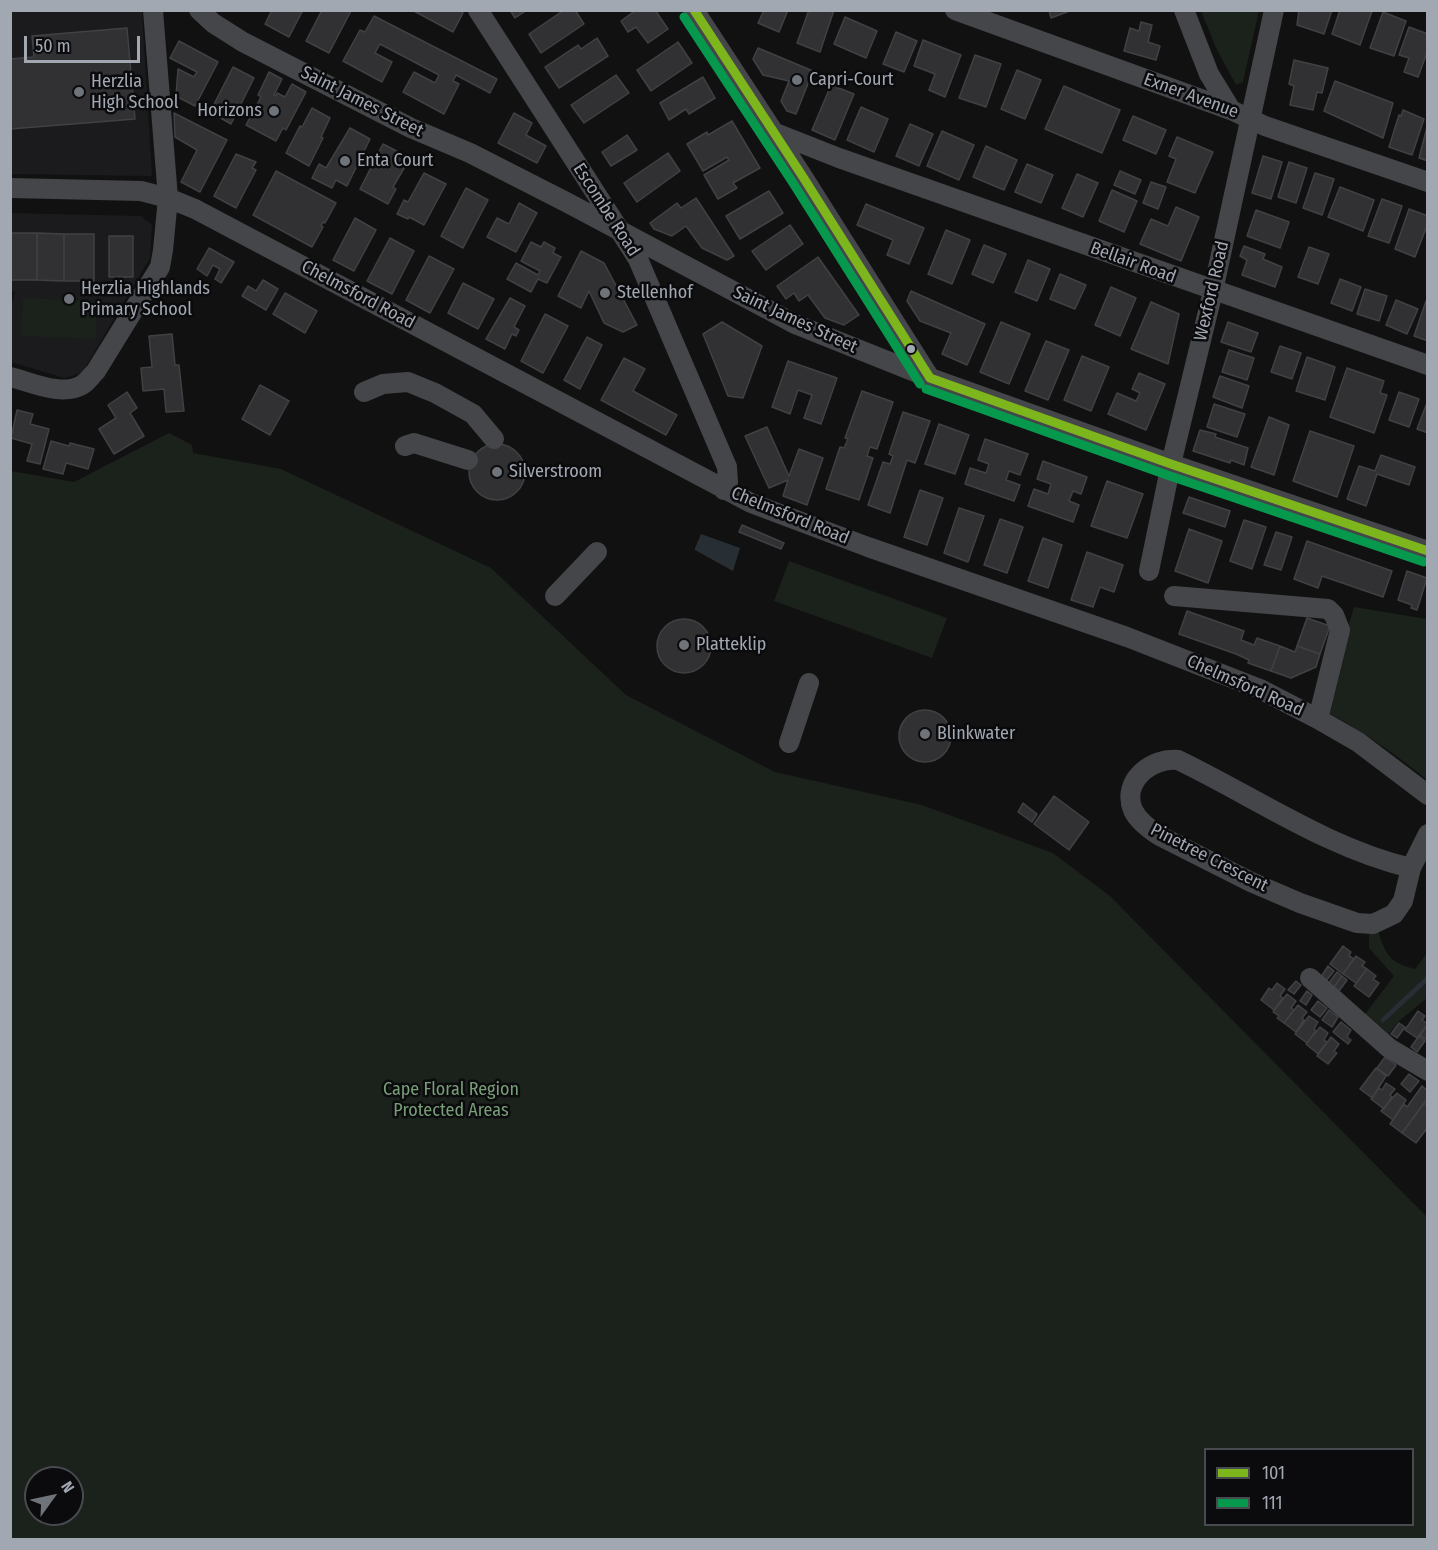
<!DOCTYPE html>
<style>
body{margin:0}
#map{position:relative;width:1438px;height:1550px;overflow:hidden;background:#111;font-family:"Fira Sans Condensed",sans-serif}
canvas{display:block}
.frame{position:absolute;inset:0;border:12px solid #a1a8b2;pointer-events:none}
.legend{position:absolute;left:1204px;top:1448px;width:210px;height:78px;box-sizing:border-box;background:#0b0b0d;border:2px solid #474a4f;margin:0;padding:8px 10px;list-style:none;font-size:18px;color:#a1a8b2}
.legend li{display:flex;align-items:center;gap:12px;height:30px}
.legend b{width:30px;border:2px solid #474a4f}
.north{position:absolute;left:24px;top:1466px;width:60px;height:60px;box-sizing:border-box;background:#0b0b0d;border:2px solid #474a4f;border-radius:50%;rotate:57deg;font-size:16px;font-weight:700;line-height:24px;text-align:center;color:#a1a8b2}
.north::after{content:'';display:block;margin:auto;width:21px;height:27px;background:#6f737a;clip-path:polygon(50% 0,100% 100%,50% 72%,0 100%)}
.scale{position:absolute;left:24px;top:36px;width:116px;height:27px;box-sizing:border-box;border:3px solid #a1a8b2;border-top:0;padding-left:8px;font-size:18px;line-height:21px;white-space:nowrap;color:#a1a8b2;-webkit-text-stroke:4px #0b0b0d;paint-order:stroke}
</style>
<div id="map">
<canvas width="1438" height="1550"></canvas>
<div class="frame"></div>
<ul class="legend">
<li><b style="height:8px;background:#7db61c"></b>101</li>
<li><b style="height:8px;background:#06994d"></b>111</li>
</ul>
<div class="north">N</div>
<div class="scale">50 m</div>
</div>
<script>
const context = document.querySelector('canvas').getContext('2d');
context.lineJoin = 'round';
function fillPath(path, color) { context.fillStyle = color; context.fill(path, 'evenodd'); }
function trace(path, color, width, dash) { context.strokeStyle = color; context.lineWidth = width; context.lineCap = dash ? 'butt' : 'round'; context.setLineDash(dash || []); context.stroke(path); }
function label(font, color, halo, rows, align = 'center') {
  context.font = font + ' "Fira Sans Condensed",sans-serif'; context.lineWidth = 5; context.setLineDash([]); context.textBaseline = 'middle'; context.strokeStyle = halo; context.fillStyle = color; for (const [text, x, y, turn = 0] of rows) {
    context.save(); context.translate(x, y); context.rotate((+turn || 0) * Math.PI / 180); context.textAlign = isNaN(turn) ? turn : align; if (halo) context.strokeText(text, 0, 0); context.fillText(text, 0, 0); context.restore();
  }
}
fillPath(new Path2D(`
 M11 11H142L152 176 11 174Z
 M11 213 141 216 152 225 150 258 82 373 65 378 11 362V308L15 292 11 291Z`), '#1b1b1d');
fillPath(new Path2D(`
 M1201 11H1259L1243 82 1236 85 1217 50Z
 M23 298 97 301 96 339 21 336Z
 M169 433 192 445 193 453 281 469 491 568 626 695 775 772 922 805 1053 853 1110 896 1427 1217V1539H11V471L74 482ZM1206 1450H1412V1524H1206ZM36 1478H72V1514H36Z
 M789 561 947 618 932 658 774 601Z
 M1354 607 1427 619V780C1395 753 1361 731 1324 710Z
 M1378 931C1386 955 1389 962 1415 969L1427 953V998L1398 1022 1389 1034 1365 1014 1394 976 1369 948V932Z`), '#1b211b');
fillPath(new Path2D(`
 M701 534 740 548 733 571 695 550V548Z`), '#272e34');
trace(new Path2D(`
 M1383 1020 1428 978`), '#272e34', 4.5);
const building = new Path2D(`
 M272 10H303L289 37 265 24Z
 M322 10 351 11 329 53 306 41Z
 M412 10H459L463 13 453 32Z
 M510 10H527L515 18Z
 M564 10H575L584 24 541 53 529 34Z
 M636 10H655L668 29 648 43 636 27 628 32 621 21Z
 M764 10H788L779 32 758 23Z
 M809 10H834L820 52 797 43Z
 M1049 10H1066L1067 12 1051 18Z
 M1299 10H1332L1324 34 1297 25Z
 M1340 10 1372 11 1360 45 1332 34Z
 M1383 12 1406 21 1394 56 1370 48Z
 M374 16 497 79 490 93 456 75 453 81 459 84 444 114 403 92 414 72 435 83 439 75 380 44 375 53 392 62 382 82 343 61 360 30 365 32Z
 M845 17 877 31 866 58 834 44Z
 M1141 22 1152 25 1148 42 1160 46 1156 60 1124 51 1130 28 1139 31Z
 M1409 27 1428 34V50L1418 77 1404 72 1409 58 1399 55Z
 M127 28 135 119 10 129V59L34 57 32 36Z
 M896 32 917 41 904 72 883 64Z
 M597 38 608 56 559 88 545 67 578 45 581 49Z
 M923 40 961 55 945 97 929 90 935 74 914 66Z
 M179 41 218 62 195 106 176 96 178 69 194 77 197 72 170 58Z
 M678 42 692 63 651 91 637 70Z
 M758 48 813 71 796 114 787 111 781 101 789 81 763 75 753 59Z
 M975 55 1001 64 986 107 959 98Z
 M1294 60 1328 68 1322 93 1317 92 1313 110 1290 105 1294 86 1289 84Z
 M233 67 254 78 231 124 210 112Z
 M1017 70 1041 80 1025 119 1001 109Z
 M269 72 282 79 274 95 276 96 277 93 285 97 292 84 306 92 286 130 283 128 276 141 246 125 261 97 258 95Z
 M616 75 629 93 584 123 571 105Z
 M703 77 715 98 689 114 686 109 669 120 660 103Z
 M1335 81 1393 103 1383 138 1324 111Z
 M831 85 854 94 835 140 812 130Z
 M1064 86 1120 110 1102 153 1045 129Z
 M861 107 888 119 874 152 847 140Z
 M312 108 330 118 321 137 323 138 309 166 286 153 300 126 302 127Z
 M1403 110 1424 119 1412 155 1389 147 1399 115 1401 116Z
 M174 113 227 140 200 192 181 182 197 150 175 137Z
 M514 113 532 123 526 135 546 146 537 163 498 143Z
 M1133 116 1166 130 1156 154 1123 140Z
 M732 121 760 168 733 183 737 188 718 199 704 175 729 160 727 157 703 171 687 144 707 132 708 135Z
 M910 124 933 134 919 166 896 156Z
 M1427 127H1428V161L1419 158Z
 M350 128 370 139 347 186 336 180 332 188 312 178 319 164 326 168Z
 M942 131 974 145 959 180 927 166Z
 M627 135 637 150 611 166 602 152Z
 M1177 137 1213 152 1195 193 1167 182 1176 159 1169 156Z
 M383 144 410 158 393 187 396 189 388 204 360 189Z
 M986 146 1017 160 1004 190 973 177Z
 M668 153 680 171 637 202 624 183Z
 M236 154 256 162 252 168 256 170 236 208 214 196Z
 M1263 156 1282 162 1271 199 1252 193Z
 M1289 162 1307 168 1296 203 1278 197Z
 M1027 164 1053 175 1041 203 1015 192Z
 M276 171 336 203 325 223 323 222 321 226 323 227 312 247 253 215Z
 M1120 171 1141 180 1135 194 1114 185Z
 M424 173 446 184 424 225 409 217 408 219 397 214 404 200 408 202Z
 M1315 173 1334 179 1322 215 1303 208Z
 M1077 174 1098 183 1083 217 1062 208Z
 M1151 182 1166 187 1158 209 1143 203Z
 M1340 187 1374 200 1363 231 1328 217Z
 M466 188 488 200 463 248 441 236Z
 M1112 190 1137 201 1124 232 1099 221Z
 M769 191 783 213 740 239 726 216Z
 M696 198 734 256 727 260 702 248 686 226 672 236 654 229 650 223 677 203 681 208Z
 M1382 199 1402 206 1389 243 1368 236Z
 M519 203 537 213 516 252 487 237 497 218 509 224Z
 M866 204 924 228 909 264 887 255 893 240 857 225Z
 M1176 207 1199 217 1181 261 1140 244 1151 219 1168 226Z
 M1409 209 1428 216V223L1415 257 1395 249Z
 M1256 210 1289 222 1280 248 1247 236Z
 M355 218 376 230 354 271 333 260Z
 M790 225 803 244 766 270 752 251Z
 M946 230 970 240 952 284 928 274Z
 M10 233H37V280H10Z
 M37 233 64 234V281L37 280Z
 M64 234H94V281H64Z
 M109 236H133V277H109Z
 M390 238 414 251 392 294 367 281Z
 M531 242 541 247 544 242 555 248 553 253 561 257 547 283 538 279 531 292 507 279 516 263 538 275 540 271 521 261Z
 M984 245 1006 254 993 283 972 274Z
 M1244 246 1265 254 1263 259 1282 267 1275 287 1242 275 1247 260 1240 256Z
 M1309 247 1329 254 1318 284 1298 277Z
 M209 248 234 262 221 283 215 279 220 269 213 265 207 276 197 269Z
 M581 251 604 263 637 325 623 332 604 323 589 291 581 308 558 296Z
 M429 256 454 269 430 313 406 300Z
 M818 257 859 315 844 325 825 318 808 295 799 301 794 293 786 299 777 286Z
 M1028 260 1050 269 1037 301 1015 292Z
 M1060 274 1086 285 1075 309 1050 299Z
 M1340 279 1361 287 1352 311 1331 303Z
 M263 280 278 289 266 310 242 296 248 286 256 291Z
 M463 283 494 299 478 329 448 313Z
 M1111 287 1136 298 1120 336 1095 325Z
 M1365 289 1387 296 1379 321 1357 314Z
 M911 291 985 324 967 365 942 354 951 333 920 321 907 301Z
 M285 293 317 311 305 333 273 314Z
 M510 298 525 306 514 327 519 330 516 336 512 334 505 349 486 339Z
 M1396 300 1418 309 1407 334 1386 325Z
 M1426 301H1428V341L1414 336Z
 M1151 302 1179 314 1168 364 1131 349Z
 M545 314 568 326 543 373 521 361Z
 M722 322 762 346 743 398 728 396 703 334Z
 M1001 322 1030 334 1009 384 980 372Z
 M1228 322 1258 333 1251 352 1221 342Z
 M172 334 175 365H179L184 411 166 412 164 389 143 391 141 368 152 367 149 336Z
 M587 337 602 345 580 389 564 380Z
 M1046 341 1069 350 1048 400 1025 391Z
 M1280 346 1301 353 1292 379 1271 372Z
 M1229 350 1254 358 1247 380 1222 372Z
 M1082 356 1109 367 1091 411 1064 400Z
 M1307 357 1335 367 1325 400 1296 391Z
 M624 358 645 369 633 391 677 415 666 435 601 400Z
 M788 361 837 378 821 424 804 418 812 395 798 390 790 414 772 407Z
 M1347 368 1384 381 1380 393 1387 395 1374 433 1330 417Z
 M1139 373 1165 384 1146 430 1108 414 1117 393 1136 401 1140 393 1132 389Z
 M1220 376 1249 386 1242 408 1213 397Z
 M260 385 289 401 270 435 242 419Z
 M862 391 893 402 877 449 870 447 867 456 873 458 859 500 826 489 840 447 844 448 848 439 845 438Z
 M127 392 137 408 130 413 144 436 114 454 99 429 116 418 108 405Z
 M1399 392 1419 399 1409 427 1389 420Z
 M1428 400V433L1417 429Z
 M1214 404 1245 414 1237 437 1207 427Z
 M17 410 33 414 30 424 49 429 40 464 27 461 32 444 11 438Z
 M903 412 930 421 915 463 907 460 890 513 868 505 883 462 890 464 893 456 889 454Z
 M1269 417 1289 425 1274 475 1251 467Z
 M939 424 969 435 955 474 925 464Z
 M767 427 789 476 799 449 823 458 807 505 783 496 788 480 769 488 745 436Z
 M1200 430 1216 434 1215 437 1248 448 1244 465 1231 460 1230 463 1193 451Z
 M1310 431 1354 446 1337 497 1293 481Z
 M985 439 1028 454 1020 475 1009 471 1006 480 1020 485 1014 501 965 484 970 468 986 473 989 464 978 460Z
 M51 441 69 446 70 443 94 449 88 469 66 463 63 474 43 469Z
 M469 472a28 28 0 1 1 56 0a28 28 0 1 1-56 0Z
 M1381 455 1415 467 1409 485 1377 474 1366 506 1347 499 1359 466 1375 471Z
 M1043 461 1087 477 1081 494 1073 491 1069 501 1079 505 1073 522 1028 506 1034 489 1048 494 1051 484 1037 479Z
 M1107 481 1143 494 1127 538 1091 526Z
 M920 490 943 498 927 545 904 537Z
 M1189 497 1230 511 1225 527 1183 513Z
 M959 508 984 516 968 562 944 553Z
 M1000 519 1023 527 1007 573 984 565Z
 M1244 520 1266 527 1252 569 1230 561Z
 M742 525 784 543 781 549 739 532Z
 M1189 529 1222 541 1208 583 1175 571Z
 M1276 532 1292 537 1281 570 1264 565Z
 M1043 538 1062 545 1048 588 1028 581Z
 M1307 541 1392 571 1383 597 1322 576 1318 588 1294 579Z
 M1087 552 1123 565 1114 592 1100 587 1093 607 1071 600Z
 M1407 571 1427 578 1417 610 1411 608 1412 605 1398 600Z
 M1187 611 1244 631 1241 640 1254 645 1257 638 1280 646 1271 671 1248 663 1249 660 1236 654 1179 634Z
 M1307 618 1330 626 1320 654 1297 646Z
 M657 646a27 27 0 1 1 54 0a27 27 0 1 1-54 0Z
 M1280 646 1295 652 1297 646 1320 654 1316 667 1291 678 1271 671Z
 M899 736a26 26 0 1 1 52 0a26 26 0 1 1-52 0Z
 M1054 796 1089 822 1069 850 1034 824Z
 M1023 803 1037 814 1032 822 1018 812Z
 M1343 946 1351 952 1349 956 1354 959 1343 974 1330 964Z
 M1356 956 1365 962 1362 966 1367 969 1356 983 1343 974Z
 M1328 966 1334 971 1326 981 1321 977Z
 M1367 969 1376 976 1373 979 1379 983 1369 997 1354 986Z
 M1337 972 1342 976 1334 987 1329 983Z
 M1342 976 1347 980 1339 991 1334 987Z
 M1296 981 1301 985 1294 994 1288 990Z
 M1277 983 1285 989 1280 996 1283 998 1274 1010 1261 1000 1269 988 1272 990Z
 M1307 991 1312 995 1306 1005 1300 1001Z
 M1287 994 1296 1001 1291 1008 1294 1010 1284 1023 1277 1018 1279 1016 1273 1012Z
 M1318 1001 1327 1008 1320 1017 1311 1010Z
 M1298 1005 1307 1012 1302 1018 1304 1020 1296 1032 1284 1023Z
 M1329 1010 1338 1017 1332 1027 1322 1020Z
 M1418 1011 1425 1016 1422 1020 1428 1024 1417 1038 1405 1030Z
 M1309 1016 1318 1022 1314 1029 1316 1031 1307 1043 1295 1034Z
 M1341 1022 1351 1030 1347 1037 1351 1040 1348 1044 1333 1032Z
 M1399 1023 1405 1027 1397 1038 1391 1034Z
 M1428 1024V1041L1420 1035Z
 M1320 1027 1328 1033 1324 1040 1327 1042 1318 1054 1306 1044Z
 M1419 1036 1425 1041 1417 1052 1411 1047Z
 M1331 1037 1339 1044 1334 1051 1337 1053 1328 1064 1317 1056Z
 M1385 1057 1396 1065 1388 1076 1377 1068Z
 M1376 1068 1386 1076 1372 1098 1360 1089Z
 M1409 1074 1419 1081 1410 1092 1401 1084Z
 M1386 1083 1395 1089 1390 1095 1392 1097 1384 1109 1371 1099 1379 1088 1382 1090Z
 M1422 1086 1428 1091V1098L1402 1133 1390 1124 1404 1104 1407 1107Z
 M1397 1093 1406 1100 1393 1120 1381 1111Z
 M1424 1103 1428 1106V1127L1416 1143 1402 1133Z`);
fillPath(building, '#313133');
trace(building, '#404144', 1.5);
trace(new Path2D(`
 M199 10 213 23 243 42 411 128 470 153 568 203 795 324 930 378 1171 464 1428 551
 M478 10 638 259 727 467 728 482 724 490
 M694 10 803 177 930 378
 M955 10 1231 110 1265 126 1428 182
 M1184 10 1209 74 1231 110
 M773 132 839 158 1428 365
 M10 188 141 191 168 198 195 209 751 503 868 547 1127 637 1260 689 1318 719 1358 742 1428 795
 M10 377C31 382 62 397 82 385 87 382 91 376 96 371L160 267 163 250 168 198 153 10
 M364 392 383 384 408 382 435 393 473 414 494 439
 M405 446 414 443 468 460
 M1149 571 1171 464 1213 291 1274 10
 M555 596 597 552
 M1174 596 1328 609 1334 615 1340 630 1318 719
 M789 743 809 683
 M1411 868C1327 848 1255 797 1178 760 1152 757 1121 781 1133 810 1138 821 1149 829 1160 836L1251 882 1300 903 1357 923 1373 924 1394 914 1403 901 1411 868 1428 834
 M1310 978 1389 1048 1428 1071`), '#45464a', 20);
trace(new Path2D(`
 M694 10 803 177 930 378
 M930 378 1171 464 1428 551`), '#7db61c', 9);
trace(new Path2D(`
 M684 17 793 183 920 384
 M926 389 1167 475 1424 562`), '#06994d', 9);
for (const [x, y, r, color] of [
 [797,80,6,"#6f737a"],
 [79,92,6,"#6f737a"],
 [274,111,6,"#6f737a"],
 [345,161,6,"#6f737a"],
 [605,293,6,"#6f737a"],
 [69,299,6,"#6f737a"],
 [911,349,5,"#a1a8b2"],
 [497,472,6,"#6f737a"],
 [684,645,6,"#6f737a"],
 [925,734,6,"#6f737a"]
]) { const dot = new Path2D(); dot.arc(x, y, r, 0, 2 * Math.PI); context.fillStyle = color; context.fill(dot); trace(dot, '#0b0b0d', 2); }
label('18px', '#a1a8b2', '#0b0b0d', [
 ["Capri-Court",809,80],
 ["Herzlia",91,82],
 ["High School",91,103],
 ["Horizons",262,111,"right"],
 ["Enta Court",357,161],
 ["Herzlia Highlands",81,289],
 ["Primary School",81,310],
 ["Stellenhof",617,293],
 ["Silverstroom",509,472],
 ["Platteklip",696,645],
 ["Blinkwater",937,734]
], 'left');
label('18px', '#a1a8b2', '#0b0b0d', [
 ["Exner Avenue",1191,96,20],
 ["Saint James Street",362,102,27],
 ["Escombe Road",606,210,57],
 ["Bellair Road",1133,263,20],
 ["Wexford Road",1212,291,-77],
 ["Chelmsford Road",358,295,28],
 ["Saint James Street",795,320,25],
 ["Chelmsford Road",790,516,22],
 ["Chelmsford Road",1245,686,24],
 ["Pinetree Crescent",1209,858,27]
]);
label('18px', '#789e78', '#0b0b0d', [
 ["Cape Floral Region",451,1090],
 ["Protected Areas",451,1111]
]);
</script>
